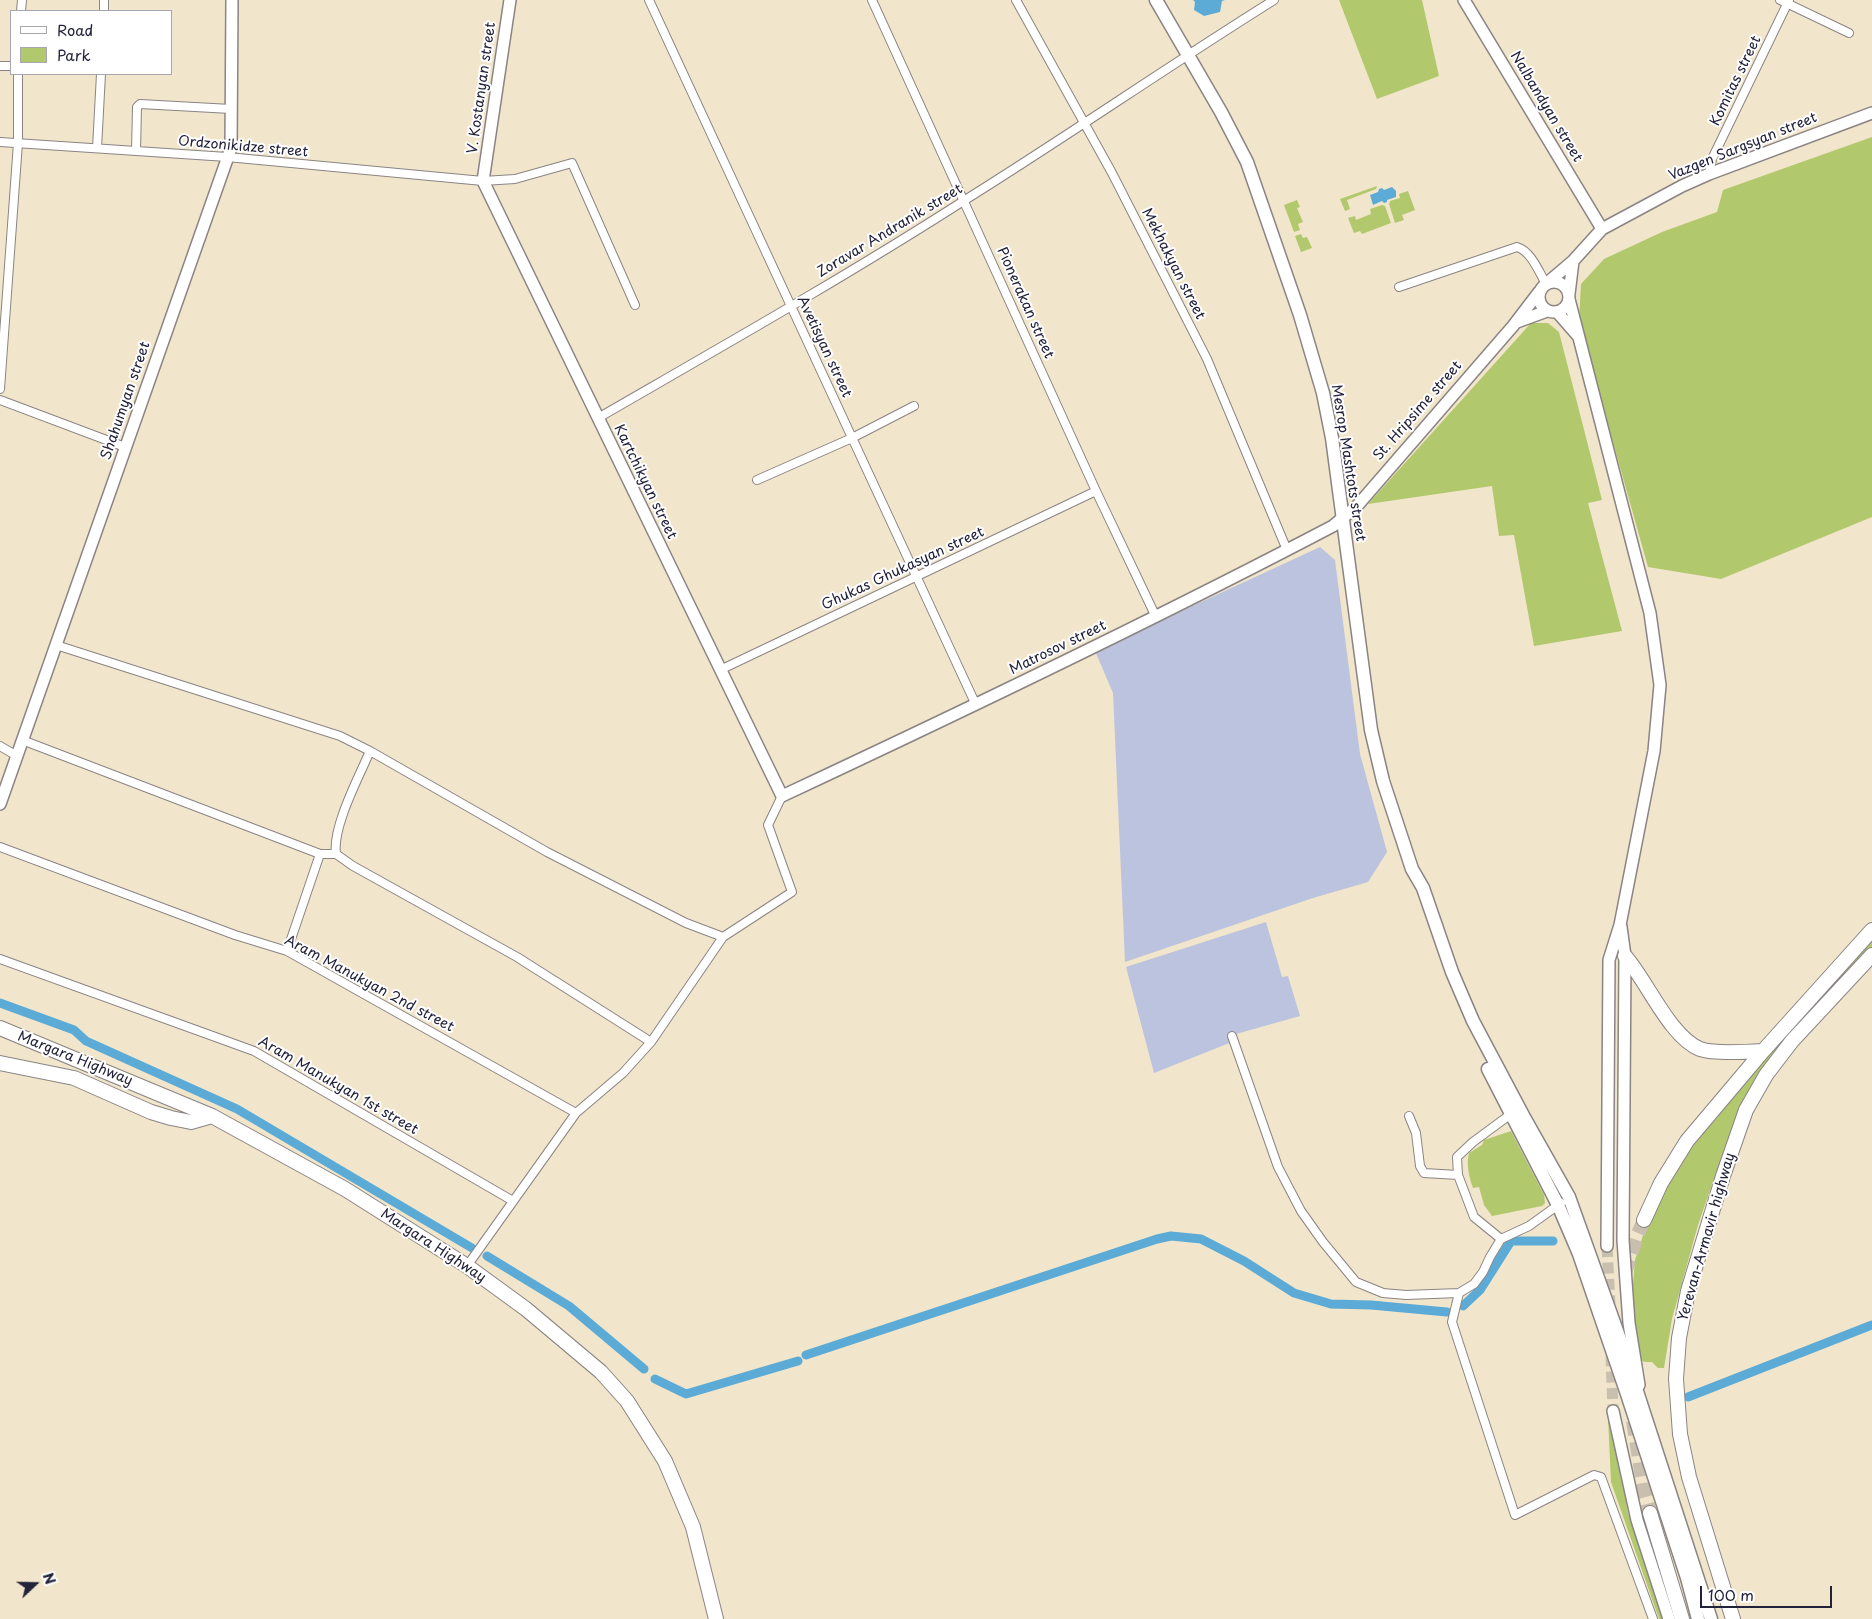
<!DOCTYPE html>
<html>
<head>
<meta charset="utf-8">
<style>
	body { margin:0 }
	#map { position:relative; width:1872px; height:1619px; overflow:hidden; background:#f1e6cb; font-family:"Playpen Sans",sans-serif }
	canvas { display:block }
	.legend { position:absolute; left:10px; top:10px; width:162px; height:65px; box-sizing:border-box; background:#fff; border:1px solid #a7a7b1; margin:0; padding:6px 9px; list-style:none; font-size:15px; color:#22223b }
	.legend li { display:flex; align-items:center; gap:10px; height:25px }
	.legend b { width:25px; border:1px solid #a7a7b1 }
	.north { position:absolute; left:10px; top:1559px; width:50px; height:50px; -webkit-text-stroke:4px #fff; paint-order:stroke; rotate:69deg; font-size:14px; font-weight:700; line-height:20px; text-align:center; color:#22223b }
	.north::after { content:''; display:block; margin:auto; width:18px; height:22px; background:#22223b; clip-path:polygon(50% 0,100% 100%,50% 72%,0 100%) }
	.scale { position:absolute; left:1700px; top:1586px; width:132px; height:22px; box-sizing:border-box; border:2px solid #22223b; border-top:0; padding-left:6px; font-size:15px; line-height:18px; white-space:nowrap; color:#22223b; -webkit-text-stroke:4px #fff; paint-order:stroke }
</style>
</head>
<body>
<div id="map">
<canvas width="1872" height="1619"></canvas>
<ul class="legend">
<li><b style="height:6px;background:#fff"></b>Road</li>
<li><b style="height:14px;background:#b2c86c"></b>Park</li>
</ul>
<div class="north">N</div>
<div class="scale">100 m</div>
</div>
<script>
const ctx = document.querySelector('canvas').getContext('2d');
ctx.lineJoin = 'round';
function paint(path, color) {
  ctx.fillStyle = color;
  ctx.fill(path, 'evenodd');
}
function stroke(path, color, width, dash) {
  ctx.strokeStyle = color;
  ctx.lineWidth = width;
  ctx.lineCap = dash ? 'butt' : 'round';
  ctx.setLineDash(dash || []);
  ctx.stroke(path);
}
function write(font, color, halo, rows, align = 'center') {
  ctx.font = font + ' "Playpen Sans",sans-serif';
  ctx.lineWidth = 4;
  ctx.setLineDash([]);
  ctx.textBaseline = 'middle';
  ctx.strokeStyle = halo;
  ctx.fillStyle = color;
  for (const [text, x, y, turn = 0] of rows) {
    ctx.save();
    ctx.translate(x, y);
    ctx.rotate((+turn || 0) * Math.PI / 180);
    ctx.textAlign = isNaN(turn) ? turn : align;
    if (halo) ctx.strokeText(text, 0, 0);
    ctx.fillText(text, 0, 0);
    ctx.restore();
  }
}
const industrial = new Path2D(`
	M 1320,547 L 1335,560 L 1360,754 L 1387,852 L 1368,882 L 1313,898 L 1125,962 L 1113,693 L 1095,651 Z
	M 1266,922 L 1282,977 L 1288,976 L 1300,1016 L 1236,1034 L 1237,1040 L 1154,1073 L 1126,967 Z`);
const green = new Path2D(`
	M 1339,0 L 1422,0 L 1439,76 L 1377,99 Z
	M 1872,137 L 1872,517 L 1721,579 L 1648,567 L 1579,321 L 1581,284 L 1604,259 L 1662,232 L 1717,212 L 1723,190 Z
	M 1377,186 L 1376,189 L 1347,200 L 1350,209 L 1345,211 L 1340,199 Z
	M 1408,191 L 1415,210 L 1402,215 L 1404,220 L 1395,223 L 1389,204 L 1390,201 L 1400,198 L 1399,194 Z
	M 1297,200 L 1300,207 L 1297,208 L 1303,222 L 1298,224 L 1300,230 L 1294,232 L 1284,205 Z
	M 1382,205 L 1385,206 L 1391,223 L 1362,234 L 1360,231 L 1354,233 L 1348,218 L 1355,216 L 1356,220 L 1371,214 L 1370,209 Z
	M 1301,234 L 1303,238 L 1307,237 L 1312,248 L 1301,252 L 1295,236 Z
	M 1531,323 L 1548,323 L 1559,332 L 1602,500 L 1588,503 L 1622,631 L 1534,646 L 1514,535 L 1499,536 L 1492,486 L 1368,504 Z
	M 1872,938 L 1872,947 L 1779,1049 L 1749,1097 L 1725,1147 L 1698,1225 L 1672,1319 L 1664,1368 L 1658,1368 L 1652,1362 L 1645,1362 L 1638,1359 L 1631,1307 L 1635,1260 L 1646,1226 L 1669,1182 L 1701,1134 L 1737,1086 Z
	M 1511,1131 L 1544,1195 L 1545,1203 L 1542,1206 L 1492,1216 L 1484,1205 L 1479,1187 L 1473,1188 C 1469,1177 1466,1164 1469,1153 L 1482,1145 L 1484,1140 Z
	M 1608,1418 L 1612,1419 L 1628,1513 L 1666,1619 L 1659,1619 L 1611,1482 Z`);
const water = new Path2D(`
	M 1193,0 L 1225,0 L 1222,1 L 1220,12 L 1204,16 L 1194,10 L 1195,2 Z
	M 1392,187 L 1396,191 L 1396,197 L 1387,200 L 1387,202 L 1384,203 L 1382,201 L 1373,205 L 1370,195 L 1378,192 L 1379,189 L 1382,188 L 1384,190 Z`);
const canal = new Path2D(`
	M 0,1003 L 74,1030 L 86,1041 L 237,1109 L 472,1248
	M 487,1256 L 569,1306 L 644,1369
	M 1463,1306 L 1480,1290 L 1511,1241 L 1553,1241
	M 806,1355 L 1157,1239 L 1171,1236 L 1201,1239 L 1244,1261 L 1294,1293 L 1331,1304 L 1371,1305 L 1447,1312
	M 655,1379 L 686,1394 L 798,1361
	M 1688,1397 L 1872,1325`);
const secondaryTunnel = new Path2D(`
	M 1607,1246 L 1610,1304
	M 1611,1355 L 1613,1411`);
const highwayTunnel = new Path2D(`
	M 1625,1273 L 1637,1236 L 1644,1220
	M 1633,1421 L 1644,1490 L 1650,1513`);
const street = new Path2D(`
	M 649,0 L 976,705
	M 872,0 L 1096,491 L 1156,617
	M 1016,0 L 1112,173 L 1207,359 L 1287,550
	M 1780,0 L 1849,33
	M 21,11 L 22,0
	M 104,11 L 104,0
	M 0,66 L 11,66
	M 0,142 L 227,157 L 483,181 L 515,179 L 572,163 L 635,305
	M 97,148 L 101,74
	M 136,151 L 137,107 L 140,104 L 231,109
	M 1709,174 L 1712,159 L 1789,0
	M 1399,287 L 1517,247 C 1531,251 1539,272 1546,284
	M 0,389 L 18,143 L 18,74
	M 0,400 L 125,447
	M 598,418 C 721,347 845,277 965,200 C 1069,135 1170,65 1274,0
	M 757,480 L 852,438 L 914,406
	M 56,645 L 340,736 L 370,751 L 547,852 L 686,923 L 723,937
	M 720,670 L 1096,491
	M 22,740 L 320,854 L 336,854 L 353,866 L 517,957 L 651,1042
	M 0,746 L 17,756
	M 0,847 L 235,935 L 287,951 L 576,1113
	M 336,854 C 332,827 359,777 370,751
	M 287,951 L 320,854
	M 0,959 L 254,1051 L 513,1201
	M 1232,1036 L 1278,1167 L 1301,1211 L 1323,1242 L 1356,1282 L 1383,1293 L 1406,1295 L 1459,1293
	M 1409,1116 L 1416,1133 L 1420,1166 L 1424,1173 L 1458,1175
	M 1561,1203 L 1529,1226 L 1501,1239 L 1490,1257 L 1483,1272 L 1474,1284 L 1459,1293 L 1452,1322 L 1515,1515 L 1594,1475 L 1601,1477 L 1653,1619
	M 1501,1239 L 1474,1217 L 1458,1175 L 1457,1157 L 1473,1142 L 1511,1114
	M 467,1266 L 576,1113 L 623,1073 L 651,1042 L 723,937 L 792,892 L 768,825 L 782,796`);
const secondary = new Path2D(`
	M 510,0 L 483,181 L 782,796 C 968,709 1152,621 1333,526 L 1357,506 L 1513,326 L 1539,292
	M 1464,0 L 1602,229
	M1539 297a15 15 0 1 1 30 0a15 15 0 1 1-30 0Z
	M 1546,284 L 1573,261 L 1602,229 L 1682,186 L 1709,174 L 1872,113
	M 1569,294 L 1573,261
	M 1569,299 L 1650,613 L 1660,685 L 1654,751 L 1620,925 L 1609,960 L 1607,1246
	M 1557,312 L 1578,336
	M 1517,322 L 1547,311
	M 0,804 L 231,148 L 232,0
	M 1621,927 L 1625,956 L 1623,1240 L 1629,1323 L 1639,1385
	M 1613,1411 L 1637,1520 L 1669,1619`);
const primary = new Path2D(`
	M 1156,0 L 1221,112 L 1247,162 L 1300,315 L 1323,393 L 1332,438 L 1371,730 L 1383,781 L 1412,869 L 1423,888 L 1452,972 L 1473,1021 L 1525,1119 L 1569,1197 L 1621,1342 L 1711,1619
	M 1488,1069 L 1558,1205 L 1579,1254 L 1627,1394 L 1687,1578 L 1698,1619`);
const highway = new Path2D(`
	M 1625,956 C 1647,981 1670,1037 1700,1049 C 1714,1054 1747,1052 1763,1051
	M 0,1028 L 212,1116 L 345,1189 L 467,1266 L 526,1309 L 601,1372 L 627,1401 L 665,1461 L 693,1527 L 716,1619
	M 0,1063 L 74,1078 L 151,1112 L 171,1118 L 191,1122 L 212,1116
	M 1644,1220 L 1661,1183 L 1687,1141 L 1763,1051 L 1872,930
	M 1650,1513 L 1682,1619
	M 1733,1619 L 1689,1477 L 1680,1434 L 1676,1379 L 1679,1338 L 1688,1291 L 1723,1176 L 1746,1110 L 1766,1075 L 1792,1041 L 1872,955`);
const streetNames = [
	["Komitas street",1736,81,-64],
	["V. Kostanyan street",482,88,-82],
	["Nalbandyan street",1546,107,59],
	["Ordzonikidze street",243,147,5],
	["Vazgen Sargsyan street",1743,147,-22],
	["Zoravar Andranik street",890,231,-31],
	["Mekhakyan street",1173,264,63],
	["Pionerakan street",1025,303,66],
	["Avetisyan street",824,347,65],
	["Shahumyan street",126,401,-71],
	["St. Hripsime street",1418,411,-49],
	["Mesrop Mashtots street",1348,463,81],
	["Kartchikyan street",645,482,64],
	["Ghukas Ghukasyan street",903,569,-25],
	["Matrosov street",1058,648,-26],
	["Aram Manukyan 2nd street",369,984,28],
	["Margara Highway",75,1059,22],
	["Aram Manukyan 1st street",338,1086,30],
	["Yerevan-Armavir highway",1707,1237,-74],
	["Margara Highway",433,1246,33]
];
paint(industrial, '#bbc3de');
paint(green, '#b2c86c');
paint(water, '#5cabd6');
stroke(canal, '#5cabd6', 9);
stroke(secondaryTunnel, '#c8bfae', 11, [11, 5.5]);
stroke(highwayTunnel, '#c8bfae', 14, [14, 7]);
stroke(street, '#8a8483', 10);
stroke(secondary, '#8a8483', 14);
stroke(primary, '#8a8483', 15);
stroke(highway, '#8a8483', 16);
stroke(street, '#fff', 8);
stroke(secondary, '#fff', 11);
stroke(primary, '#fff', 12);
stroke(highway, '#fff', 14);
write('14px', '#22223b', '#fff', streetNames);
</script>
</body>
</html>
